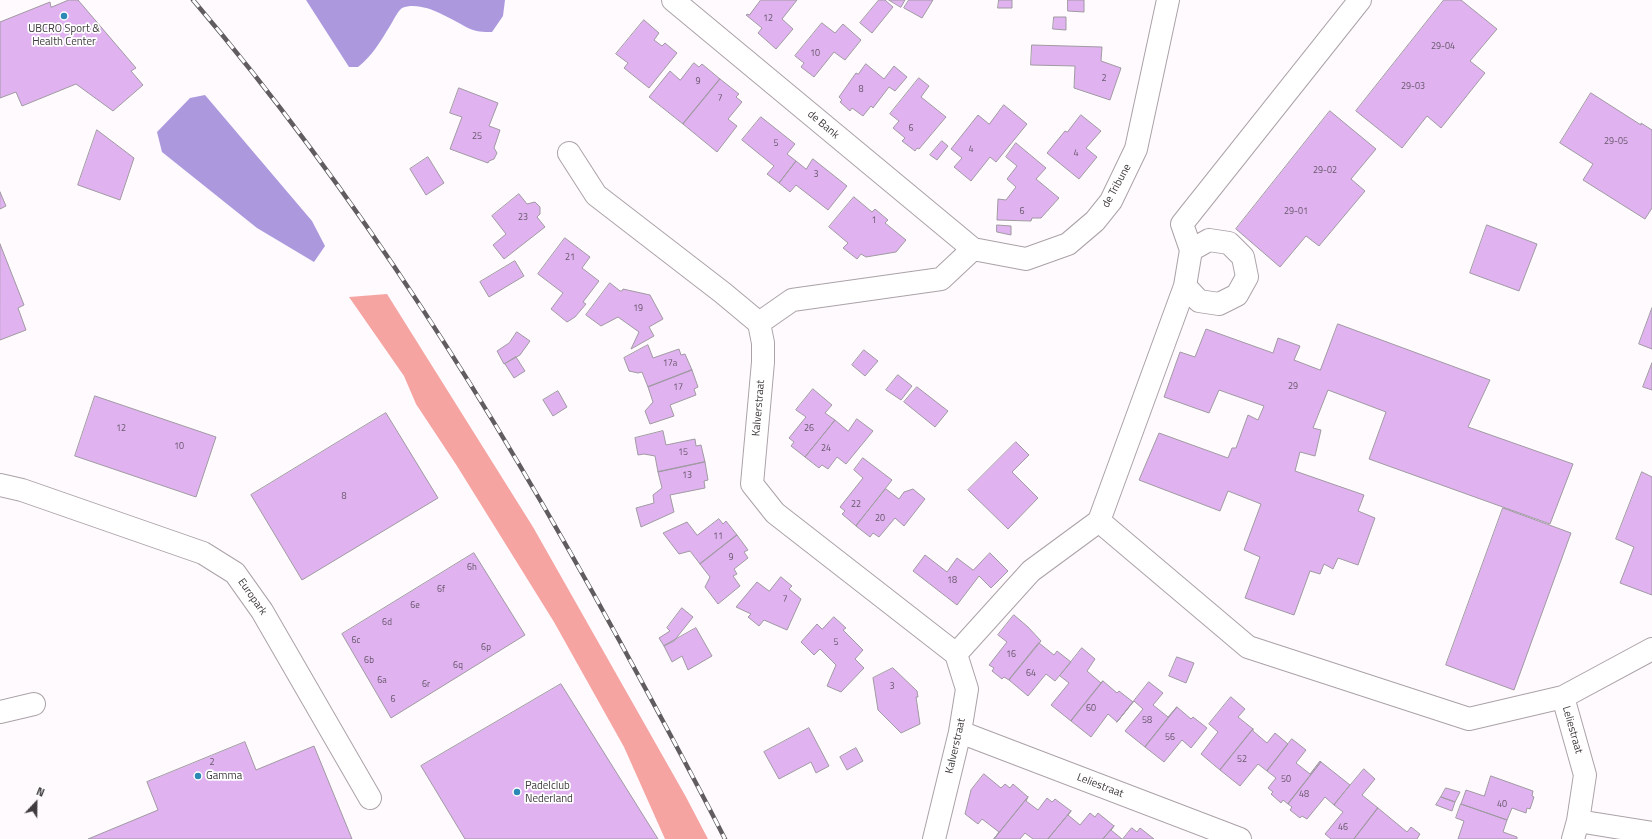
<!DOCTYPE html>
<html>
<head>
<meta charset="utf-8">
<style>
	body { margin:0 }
	#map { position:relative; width:1652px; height:839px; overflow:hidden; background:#fefafd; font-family:"Titillium Web",sans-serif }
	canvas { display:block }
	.north { position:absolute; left:16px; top:783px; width:40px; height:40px; -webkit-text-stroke:3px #fff; paint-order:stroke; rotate:22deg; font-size:11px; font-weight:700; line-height:16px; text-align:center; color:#3e3a3d }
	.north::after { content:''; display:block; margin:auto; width:14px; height:18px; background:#3e3a3d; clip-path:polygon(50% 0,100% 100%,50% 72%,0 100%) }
</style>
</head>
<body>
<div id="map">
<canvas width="1652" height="839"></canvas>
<div class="north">N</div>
</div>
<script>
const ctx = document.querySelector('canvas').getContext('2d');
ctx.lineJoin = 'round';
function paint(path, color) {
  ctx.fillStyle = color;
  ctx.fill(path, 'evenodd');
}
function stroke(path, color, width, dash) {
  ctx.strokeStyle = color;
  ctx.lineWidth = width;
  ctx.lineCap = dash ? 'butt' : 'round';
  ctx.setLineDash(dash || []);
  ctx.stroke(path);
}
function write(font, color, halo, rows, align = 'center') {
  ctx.font = font + ' "Titillium Web",sans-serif';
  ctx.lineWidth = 3.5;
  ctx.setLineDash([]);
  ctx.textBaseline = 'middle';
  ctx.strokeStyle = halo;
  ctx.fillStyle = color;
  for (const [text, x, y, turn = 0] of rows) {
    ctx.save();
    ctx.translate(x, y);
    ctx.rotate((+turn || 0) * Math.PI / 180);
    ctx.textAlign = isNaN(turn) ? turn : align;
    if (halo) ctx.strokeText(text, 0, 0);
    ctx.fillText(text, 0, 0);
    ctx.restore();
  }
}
const forest = new Path2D(`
	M 387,294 L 533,527 L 686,797 L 708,839 L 665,839 L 624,747 L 554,622 L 457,466 L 416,404 L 404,376 L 349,297 Z`);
const water = new Path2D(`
	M 306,0 L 505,0 L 503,16 L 492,32 C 483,32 476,32 468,28 C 450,19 423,0 402,8 C 397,12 393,21 390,26 C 380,42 373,55 358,67 L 349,67 Z
	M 205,95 L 312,221 L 325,246 L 314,262 L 257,228 L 162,152 L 157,132 L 190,98 Z`);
const building = new Path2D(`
	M 69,0 L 78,0 L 136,68 L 131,71 L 143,85 L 113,111 L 76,84 L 22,106 L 16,92 L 0,98 L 0,22 L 50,2 L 51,7 Z
	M 761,0 L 797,0 L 782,19 L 793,29 L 776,49 L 758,33 L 762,28 L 746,15 L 748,14 L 749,15 Z
	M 879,0 L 885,0 L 893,7 L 872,33 L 860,23 Z
	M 889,0 L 905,0 L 901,7 Z
	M 909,0 L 933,0 L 922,18 L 904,8 Z
	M 999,0 L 1012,0 L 1012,8 L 998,8 Z
	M 1068,0 L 1084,0 L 1084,12 L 1068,11 Z
	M 1444,0 L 1461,0 L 1497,29 L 1470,61 L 1485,73 L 1441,128 L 1427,116 L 1402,148 L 1356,111 Z
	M 1054,17 L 1066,17 L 1066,30 L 1053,29 Z
	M 644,20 L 659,33 L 654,40 L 662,46 L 665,43 L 677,53 L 649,88 L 624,68 L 628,63 L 616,54 Z
	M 822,23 L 835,33 L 843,24 L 861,40 L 845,60 L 834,52 L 814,77 L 801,67 L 804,63 L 795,56 Z
	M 1032,45 L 1102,47 L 1101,61 L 1121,68 L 1110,100 L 1074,88 L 1075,66 L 1031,65 Z
	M 694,63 L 699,67 L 702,64 L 720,79 L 683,124 L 649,97 L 670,71 L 680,80 Z
	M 866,64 L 884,79 L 894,66 L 907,77 L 895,91 L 889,87 L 873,108 L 871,106 L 863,116 L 852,108 L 850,111 L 840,102 L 842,100 L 839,97 L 856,73 L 858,74 Z
	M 919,78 L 929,86 L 921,97 L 946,117 L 919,149 L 917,148 L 915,151 L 902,141 L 905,138 L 893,128 L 899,121 L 890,114 Z
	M 720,79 L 739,94 L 736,97 L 742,102 L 728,119 L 737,126 L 717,152 L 683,124 Z
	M 459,88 L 498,103 L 489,126 L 500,130 L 494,148 L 497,153 L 494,159 L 489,161 L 488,163 L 450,149 L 462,117 L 450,113 Z
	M 1591,93 L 1641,125 L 1641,123 L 1652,130 L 1652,208 L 1645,219 L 1583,180 L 1593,164 L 1560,143 Z
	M 1004,105 L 1027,124 L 996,162 L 990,157 L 971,181 L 954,167 L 962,158 L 951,149 L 978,115 L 989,124 Z
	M 1330,111 L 1376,149 L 1351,179 L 1365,191 L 1319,246 L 1306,236 L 1280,267 L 1236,229 Z
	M 1081,115 L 1101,131 L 1086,148 L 1097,157 L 1079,179 L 1047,153 L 1065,131 L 1067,132 Z
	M 761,117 L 795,144 L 787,154 L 796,161 L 779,183 L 767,174 L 774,166 L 742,140 Z
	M 97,130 L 134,158 L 120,200 L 78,185 Z
	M 942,141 L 948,146 L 937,160 L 930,155 Z
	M 1016,143 L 1046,168 L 1036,179 L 1059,198 L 1041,218 L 1032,218 L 1031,221 L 997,220 L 998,199 L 1006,200 L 1016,187 L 1007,179 L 1017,166 L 1006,157 Z
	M 428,157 L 444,183 L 426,195 L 410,169 Z
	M 813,159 L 847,186 L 828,210 L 796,185 L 790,192 L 779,183 L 796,161 L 806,169 Z
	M 0,192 L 6,206 L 0,209 Z
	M 519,194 L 527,204 L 535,202 L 540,207 L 540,214 L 537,217 L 545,227 L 504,259 L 493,245 L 506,234 L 492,216 Z
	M 854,197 L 872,212 L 875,209 L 888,220 L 885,223 L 906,240 L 896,252 L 866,257 L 861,254 L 857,259 L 843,248 L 848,243 L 829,227 Z
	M 997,225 L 1011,226 L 1011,235 L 997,232 Z
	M 1487,225 L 1537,244 L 1519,291 L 1470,273 Z
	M 565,238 L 590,257 L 582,268 L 599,281 L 583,302 L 586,304 L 575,317 L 567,322 L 551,309 L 563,293 L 538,274 Z
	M 0,244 L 24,305 L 18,308 L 26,330 L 0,340 Z
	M 515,261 L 524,276 L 489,297 L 480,282 Z
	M 610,283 L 620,291 L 622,291 L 623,289 L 650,295 L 663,319 L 649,327 L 654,336 L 631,349 L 639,332 L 618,317 L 601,326 L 586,315 Z
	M 1652,308 L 1652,349 L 1639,344 Z
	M 1338,324 L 1490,380 L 1468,427 L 1573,464 L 1550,524 L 1369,459 L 1386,412 L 1328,390 L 1313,428 L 1321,430 L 1315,456 L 1300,452 L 1295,471 L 1364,495 L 1358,511 L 1375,518 L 1358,565 L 1338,558 L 1333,569 L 1324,564 L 1320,574 L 1310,571 L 1294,615 L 1245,598 L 1260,557 L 1244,550 L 1261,504 L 1228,491 L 1220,511 L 1139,480 L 1159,433 L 1228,458 L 1232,448 L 1236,448 L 1248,415 L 1258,420 L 1264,406 L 1219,390 L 1209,413 L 1164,397 L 1180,352 L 1195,357 L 1206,329 L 1273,353 L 1278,338 L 1300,346 L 1294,360 L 1320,370 Z
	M 517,332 L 530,341 L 520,355 L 504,364 L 497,351 L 509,343 Z
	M 648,345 L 653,358 L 679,349 L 681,355 L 685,354 L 692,370 L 648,387 L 642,372 L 638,373 L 629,371 L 624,358 Z
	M 864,350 L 878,361 L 865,376 L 852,365 Z
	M 516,357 L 525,371 L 514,378 L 505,364 Z
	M 1652,363 L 1652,390 L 1643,387 Z
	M 692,370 L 698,387 L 694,389 L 696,395 L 670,405 L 674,416 L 650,424 L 645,411 L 653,402 L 648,387 Z
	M 898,375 L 912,386 L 901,400 L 886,390 Z
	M 917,387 L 948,411 L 935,427 L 904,402 Z
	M 813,389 L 832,405 L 825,413 L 835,420 L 805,457 L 791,446 L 794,442 L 789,438 L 806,417 L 796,410 Z
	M 558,391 L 567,407 L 553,416 L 543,400 Z
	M 95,396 L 216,437 L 196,497 L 75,456 Z
	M 386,413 L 438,498 L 302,580 L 251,495 Z
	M 857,419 L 873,431 L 846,464 L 837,457 L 828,469 L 822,465 L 819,468 L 805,457 L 835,420 L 848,431 Z
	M 663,431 L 666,445 L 695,439 L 696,446 L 701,445 L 705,462 L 658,472 L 655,456 L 644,454 L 638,455 L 635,438 Z
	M 1016,442 L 1029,455 L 1012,472 L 1038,498 L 1008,529 L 968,490 Z
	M 863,458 L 892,480 L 856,526 L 842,514 L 845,511 L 840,507 L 863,478 L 854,470 Z
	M 705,462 L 708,480 L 704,481 L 705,488 L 670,495 L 674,512 L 641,527 L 636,508 L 654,503 L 653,495 L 662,488 L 658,472 Z
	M 1642,472 L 1652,477 L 1652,595 L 1620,583 L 1634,547 L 1616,539 Z
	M 886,489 L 899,499 L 904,492 L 913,489 L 925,499 L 904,526 L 895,518 L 879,537 L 873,533 L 870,537 L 856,526 Z
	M 1503,508 L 1571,533 L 1514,690 L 1446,665 Z
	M 719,519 L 723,524 L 726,521 L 737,535 L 700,564 L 690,551 L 679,554 L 663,533 L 687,522 L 697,535 Z
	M 737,535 L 748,550 L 744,552 L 748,558 L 734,569 L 737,574 L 733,576 L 740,586 L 718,604 L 705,587 L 710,577 L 700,564 Z
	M 474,553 L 525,635 L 391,718 L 342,634 Z
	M 990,553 L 1008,571 L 991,588 L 979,576 L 957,605 L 913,571 L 925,555 L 947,572 L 957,558 L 973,570 Z
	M 781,577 L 792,586 L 789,589 L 801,599 L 787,630 L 764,620 L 759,626 L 748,617 L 751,614 L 736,607 L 757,582 L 769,591 Z
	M 682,608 L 693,617 L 674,641 L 664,646 L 659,638 L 670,631 L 667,628 Z
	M 1014,615 L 1028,627 L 1041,641 L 1009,680 L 1004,677 L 1002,679 L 992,671 L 994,668 L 989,665 L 1007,642 L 998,635 Z
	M 834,617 L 846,628 L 843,630 L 863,650 L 855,659 L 864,668 L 841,692 L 827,686 L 836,665 L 820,649 L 814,655 L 801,642 L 817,624 L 822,629 Z
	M 696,628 L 712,656 L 688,670 L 682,656 L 672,662 L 664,646 Z
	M 1039,643 L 1054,655 L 1057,651 L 1071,662 L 1055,681 L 1046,674 L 1028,696 L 1009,680 Z
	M 1082,648 L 1095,659 L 1087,671 L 1101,683 L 1103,681 L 1071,721 L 1051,705 L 1069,683 L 1060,676 Z
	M 1177,657 L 1194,663 L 1186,683 L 1169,676 Z
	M 893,668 L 917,691 L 918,697 L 916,697 L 920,724 L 901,733 L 878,710 L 873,678 Z
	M 1103,681 L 1117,693 L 1119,691 L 1133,702 L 1117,722 L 1108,714 L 1091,737 L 1071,721 Z
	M 1149,682 L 1163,693 L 1153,705 L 1168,717 L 1177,707 L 1145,747 L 1125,731 L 1143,709 L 1134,701 L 1117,722 Z
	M 561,684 L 658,839 L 465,839 L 421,766 Z
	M 1231,697 L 1245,709 L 1238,717 L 1253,729 L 1220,770 L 1201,754 L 1218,732 L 1209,724 Z
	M 1177,707 L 1191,719 L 1193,717 L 1207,728 L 1191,748 L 1182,740 L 1164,762 L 1145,747 Z
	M 809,728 L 829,766 L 816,773 L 811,762 L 779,779 L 764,752 Z
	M 1253,729 L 1253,731 L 1267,743 L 1275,733 L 1288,744 L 1267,771 L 1258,764 L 1240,786 L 1220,770 Z
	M 1292,739 L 1306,750 L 1296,763 L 1310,774 L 1320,761 L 1321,762 L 1288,804 L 1283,800 L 1281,803 L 1271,794 L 1273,792 L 1268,788 L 1276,778 L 1267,771 Z
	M 245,742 L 256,770 L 314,746 L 352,839 L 88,839 L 158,810 L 147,782 Z
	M 856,748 L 863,761 L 847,770 L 840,757 Z
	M 1321,762 L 1350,785 L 1334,805 L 1325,797 L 1307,819 L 1302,816 L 1300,818 L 1290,810 L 1292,807 L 1288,804 Z
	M 1364,769 L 1375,779 L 1362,795 L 1378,808 L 1354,839 L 1331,839 L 1325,834 L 1343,812 L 1334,805 Z
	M 984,774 L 1001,788 L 1005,784 L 1010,788 L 1013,784 L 1028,797 L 994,839 L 999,832 L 982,819 L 978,824 L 965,814 L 971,790 Z
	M 1491,776 L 1533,791 L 1532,796 L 1534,797 L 1530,809 L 1527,808 L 1526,813 L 1512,808 L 1507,820 L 1461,804 L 1466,790 L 1484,796 Z
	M 1446,788 L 1460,792 L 1455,802 L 1441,797 Z
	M 1028,797 L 1026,801 L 1038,810 L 1047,798 L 1052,802 L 1055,799 L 1071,811 L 1048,839 L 1033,839 L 1025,833 L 1020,839 L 994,839 Z
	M 1441,797 L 1455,802 L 1452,811 L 1436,805 Z
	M 1461,804 L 1507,820 L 1503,832 L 1517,837 L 1517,839 L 1458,839 L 1464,821 L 1456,818 Z
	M 1378,808 L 1407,832 L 1411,827 L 1420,834 L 1417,839 L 1354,839 Z
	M 1071,811 L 1068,815 L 1080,825 L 1090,813 L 1095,817 L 1098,813 L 1114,826 L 1103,839 L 1048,839 Z
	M 1114,826 L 1111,830 L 1122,839 L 1103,839 Z
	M 1132,828 L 1137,832 L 1140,828 L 1154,839 L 1123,839 Z`);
const minor = new Path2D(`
	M 673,0 L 973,249
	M 1360,0 L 1182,224 L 1191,250 L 1185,286 L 1099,521 L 1248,647 L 1469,719 L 1563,697
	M 569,153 L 596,195 L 723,293 L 759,323 L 763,343 L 763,362 L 752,484 L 775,513 L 956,654 L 967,689 L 960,732 L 934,839
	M 1185,286 L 1199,301 L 1219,304 L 1237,295 L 1247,277 L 1243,257 L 1229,243 L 1209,240 L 1191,250
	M 759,323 L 792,300 L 941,279 L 973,249 L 1026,259 L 1068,244 L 1095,221 L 1111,201 L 1136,149 L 1168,0
	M 0,485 L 22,490 L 203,553 L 235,573 L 262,611 L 370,798
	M 956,654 L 1031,571 L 1099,521
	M 0,712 L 34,704
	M 960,732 L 1240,839
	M 1578,821 L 1652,833
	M 1573,839 L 1578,821 L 1585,775 L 1563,697 L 1652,649`);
const rail = new Path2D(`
	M 193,0 C 360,196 496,415 619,640 C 655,706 691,772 725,839`);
const markers = [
	[64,16,4,"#2b89b5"],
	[198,776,4,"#2b89b5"],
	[517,792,4,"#2b89b5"]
];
const numberNames = [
	["12",768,19],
	["29-04",1443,47],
	["10",815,54],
	["2",1104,79],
	["9",698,82],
	["29-03",1413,87],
	["8",861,90],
	["7",720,99],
	["6",911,129],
	["25",477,137],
	["29-05",1616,142],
	["5",776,144],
	["4",971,150],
	["4",1076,154],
	["29-02",1325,171],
	["3",816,175],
	["6",1022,212],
	["29-01",1296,212],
	["23",523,218],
	["1",874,221],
	["21",570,258],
	["19",638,309],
	["17a",670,364],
	["29",1293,387],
	["17",678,388],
	["12",121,429],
	["26",809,429],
	["10",179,447],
	["24",826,449],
	["15",683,453],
	["13",687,476],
	["8",344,497],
	["22",856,505],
	["20",880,519],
	["11",718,537],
	["9",731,558],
	["6h",472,568],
	["18",952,581],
	["6f",441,590],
	["7",785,600],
	["6e",415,606],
	["6d",387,623],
	["6c",356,641],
	["5",836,643],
	["6p",486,648],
	["16",1011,655],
	["6b",369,661],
	["6q",458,666],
	["64",1031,674],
	["6a",382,681],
	["6r",426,685],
	["3",892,687],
	["6",393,700],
	["60",1091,709],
	["58",1147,721],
	["56",1170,738],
	["52",1242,760],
	["2",212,763],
	["50",1286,780],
	["48",1304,795],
	["40",1502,805],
	["46",1343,828]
];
const poiNames = [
	["UBCRO Sport &",64,29,"center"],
	["Health Center",64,42,"center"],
	["Gamma",206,776],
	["Padelclub",525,786],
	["Nederland",525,799]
];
const streetNames = [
	["de Bank",823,125,40],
	["de Tribune",1117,186,-61],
	["Kalverstraat",759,408,-85],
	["Europark",252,597,55],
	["Leliestraat",1572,730,74],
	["Kalverstraat",956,746,-77],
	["Leliestraat",1100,786,21]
];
paint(forest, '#f6a4a2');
paint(water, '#ac99dd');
paint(building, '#e0b2f0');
stroke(building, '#a09aa2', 1);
stroke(minor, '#aba2a8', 24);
stroke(minor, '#fff', 22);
stroke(rail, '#605c5f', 4.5);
stroke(rail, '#fff', 3, [9]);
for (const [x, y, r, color] of markers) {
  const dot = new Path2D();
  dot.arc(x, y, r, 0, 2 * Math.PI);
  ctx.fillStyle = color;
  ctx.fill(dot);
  stroke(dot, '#fff', 1.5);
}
write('9px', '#66586a', null, numberNames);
write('11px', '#3e3a3d', '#fff', poiNames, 'left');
write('11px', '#3e3a3d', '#fff', streetNames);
</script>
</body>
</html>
